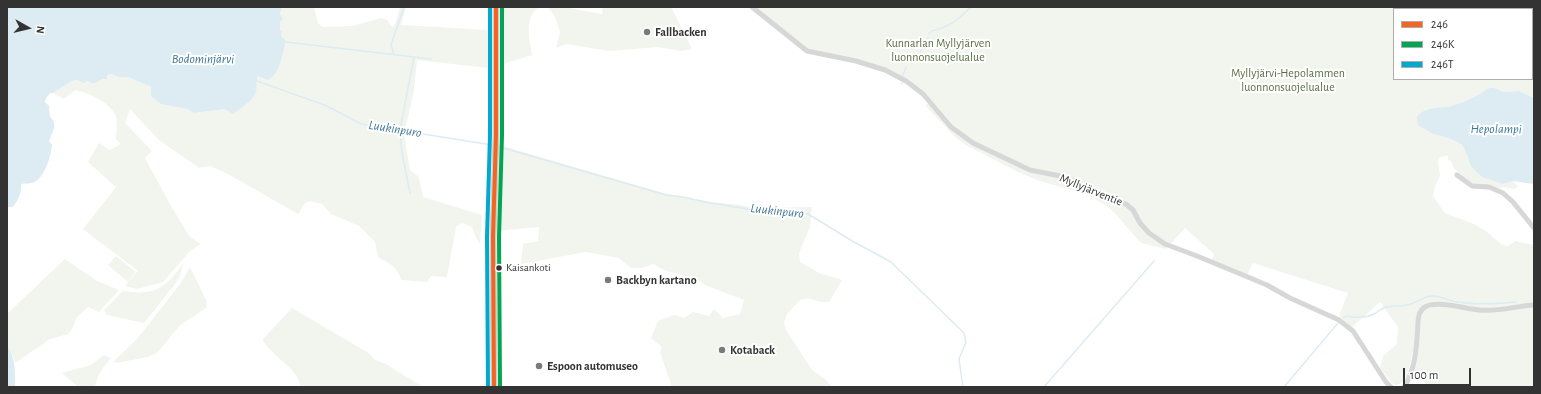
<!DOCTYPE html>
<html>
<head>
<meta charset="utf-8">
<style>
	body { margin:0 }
	#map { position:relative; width:1541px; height:394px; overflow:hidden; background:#fff; font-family:"Alegreya Sans",sans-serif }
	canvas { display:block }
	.frame { position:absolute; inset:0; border:8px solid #333; pointer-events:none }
	.legend { position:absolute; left:1393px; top:8px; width:140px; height:72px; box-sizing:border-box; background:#fff; border:1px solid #adadad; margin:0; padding:5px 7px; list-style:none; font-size:12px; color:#333 }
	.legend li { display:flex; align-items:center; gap:8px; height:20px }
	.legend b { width:20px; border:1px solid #adadad }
	.north { position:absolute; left:8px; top:8px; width:40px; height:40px; -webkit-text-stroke:3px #fff; paint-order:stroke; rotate:98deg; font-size:11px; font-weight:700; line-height:16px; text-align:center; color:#333 }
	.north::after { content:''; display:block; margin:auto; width:14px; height:18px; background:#333; clip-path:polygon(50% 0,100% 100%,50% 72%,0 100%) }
	.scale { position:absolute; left:1403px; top:368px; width:68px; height:18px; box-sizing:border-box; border:2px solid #333; border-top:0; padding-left:5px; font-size:12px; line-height:14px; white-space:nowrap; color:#333; -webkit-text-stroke:3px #fff; paint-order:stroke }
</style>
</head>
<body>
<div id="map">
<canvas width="1541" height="394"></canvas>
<div class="frame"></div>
<ul class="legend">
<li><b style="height:5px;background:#f26522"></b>246</li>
<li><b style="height:5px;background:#00a651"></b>246K</li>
<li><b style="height:5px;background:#00a9ce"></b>246T</li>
</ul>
<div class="north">N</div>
<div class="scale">100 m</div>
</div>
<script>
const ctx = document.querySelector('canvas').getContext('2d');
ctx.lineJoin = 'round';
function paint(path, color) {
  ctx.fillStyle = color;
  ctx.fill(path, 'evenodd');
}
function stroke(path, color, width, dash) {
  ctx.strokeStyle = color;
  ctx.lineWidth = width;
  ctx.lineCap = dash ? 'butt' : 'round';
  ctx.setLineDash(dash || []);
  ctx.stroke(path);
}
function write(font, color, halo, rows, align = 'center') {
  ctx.font = font + ' "Alegreya Sans",sans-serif';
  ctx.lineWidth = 4;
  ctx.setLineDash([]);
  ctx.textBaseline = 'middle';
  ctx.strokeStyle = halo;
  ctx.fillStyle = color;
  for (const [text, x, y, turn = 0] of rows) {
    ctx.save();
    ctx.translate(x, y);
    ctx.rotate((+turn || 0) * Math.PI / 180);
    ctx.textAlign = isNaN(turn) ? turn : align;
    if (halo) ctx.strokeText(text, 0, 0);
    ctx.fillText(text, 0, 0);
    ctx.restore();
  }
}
const green = new Path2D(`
	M 282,7 L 314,7 L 318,23 L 322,27 L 353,26 L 381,18 L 387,20 L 392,27 L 395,25 L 400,7 L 406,7 L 401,25 L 488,30 L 488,68 L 417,60 L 414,91 L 404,134 L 410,170 L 419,177 L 423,197 L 482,215 L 480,244 L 476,238 L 472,227 L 462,223 L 456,227 L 447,277 L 431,276 L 427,282 L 401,280 C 398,266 389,264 378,257 L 375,242 L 359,226 L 331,214 L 322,204 L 310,201 L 305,203 L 298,214 L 228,174 L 210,166 L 199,168 L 159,140 L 130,109 L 125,123 L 152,151 L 145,158 L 171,206 L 190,237 L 201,244 L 190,251 L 163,282 L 137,289 L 125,286 L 138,271 L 83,229 L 116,187 L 88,162 L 99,143 L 110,150 L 121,144 L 116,139 C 116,133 118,123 116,117 C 111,102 89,93 75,90 L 64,99 L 53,93 L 72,81 L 78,80 L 83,83 L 88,81 C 93,86 98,82 102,79 L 107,79 L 107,75 L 112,74 L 118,77 L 128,77 L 151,87 L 161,104 L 187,109 L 194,113 L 225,109 L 256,83 L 257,76 L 268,80 C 278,74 289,46 281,36 L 282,32 L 280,30 L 280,22 L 283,19 L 280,14 Z
	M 501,7 L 539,7 C 523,18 530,39 532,55 L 503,64 Z
	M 548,7 L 563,7 L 602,14 L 603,7 L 671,7 L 692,49 L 681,51 L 658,47 L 609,51 L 567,44 L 556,48 L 560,32 L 555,17 Z
	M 751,7 L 1534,7 L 1534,98 L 1519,91 L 1504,92 L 1495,88 L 1488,89 L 1474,97 L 1454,105 L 1443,108 L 1436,108 L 1424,128 L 1433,134 L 1451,139 L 1461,144 L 1464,148 L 1468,159 L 1482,177 L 1503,184 L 1513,181 L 1518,186 L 1515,189 L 1503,187 L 1499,188 L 1489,185 L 1472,185 L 1454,168 L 1451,161 L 1448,160 L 1448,156 L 1440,157 L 1438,162 L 1440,176 L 1435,186 L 1433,196 L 1445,213 L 1474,224 L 1486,231 L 1502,245 L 1508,246 L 1515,241 L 1534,245 L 1534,303 L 1491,309 L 1424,306 L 1407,376 C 1403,382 1401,385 1394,385 L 1380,368 L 1383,356 L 1397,344 L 1398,327 L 1380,302 L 1352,327 L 1339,316 L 1348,293 L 1253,263 L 1247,275 L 1212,261 L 1214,254 L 1185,228 L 1166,249 L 1141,243 L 1111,209 L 1089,195 L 1040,181 L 1018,172 L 964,144 L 953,135 L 925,105 L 931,103 L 920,91 L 879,68 L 808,51 ZM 1394,9 L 1532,9 L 1532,79 L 1394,79 Z
	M 499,145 L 667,194 C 683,196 698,200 713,202 C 727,204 741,204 754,208 L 812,207 L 810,227 L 799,253 L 800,262 L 819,273 L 842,280 L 829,302 L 820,302 L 808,298 L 800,300 L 787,314 L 784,322 L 786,330 L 812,370 L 825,379 L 832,387 L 672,387 L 660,352 L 662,347 L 651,338 L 658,321 L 674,315 L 684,318 L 693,312 L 709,316 L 714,309 L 723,318 L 740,314 L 744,300 L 705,285 L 698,280 L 679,274 L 666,271 L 653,264 L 642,268 L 631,268 L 619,258 L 586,252 L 521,264 L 523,244 L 538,241 L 539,227 L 495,231 Z
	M 116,256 L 136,272 L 128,282 L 108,265 Z
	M 65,259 L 97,281 L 119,290 L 99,312 L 88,307 L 77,317 L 72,329 L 68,334 L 50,339 L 15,363 L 14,358 L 7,345 L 7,314 Z
	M 183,264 L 180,276 L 175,284 L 144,323 L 107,315 L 104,310 L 123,291 C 155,296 165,288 183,264 Z
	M 190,267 L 207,302 L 206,308 L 180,325 L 158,352 L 148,357 L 116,363 L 114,361 L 137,339 L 181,283 Z
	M 1534,306 L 1534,387 L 1429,387 L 1423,381 L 1411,377 L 1419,342 L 1421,314 L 1425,309 L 1432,307 L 1447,307 L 1480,312 Z
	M 292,308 L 370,354 L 375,360 L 384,363 L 423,387 L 301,387 C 296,366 274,358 263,341 L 263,339 Z
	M 104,355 L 111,358 C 103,367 97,375 95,387 L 78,387 L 62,373 L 91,365 Z`);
const water = new Path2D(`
	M 7,7 L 282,7 L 280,14 L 283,19 L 280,22 L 280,30 L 282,32 L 281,36 L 286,41 C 282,53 281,73 268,80 L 257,76 L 257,82 L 256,82 C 260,98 243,106 233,114 L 225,109 L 194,113 L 187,109 L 161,104 L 151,96 L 151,87 L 128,77 L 118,77 L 112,74 L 107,75 L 107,79 L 102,79 C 98,82 93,86 88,81 L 83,83 L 78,80 L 72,81 L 53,93 L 50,93 L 46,98 L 45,102 L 49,106 L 50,117 C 58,124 53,130 50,139 L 49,141 L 52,145 C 51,156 45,177 34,182 C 30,184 26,183 21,184 C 22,193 18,200 13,207 L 7,207 Z
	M 1490,88 L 1495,88 L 1504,92 L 1519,91 L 1534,98 L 1534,184 L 1513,181 L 1503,184 L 1482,177 L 1471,166 L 1464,148 L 1461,144 L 1451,139 L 1433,134 L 1418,125 L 1417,117 C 1426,105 1441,110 1454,105 C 1460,103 1468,100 1474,97 C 1480,95 1484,90 1490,88 Z
	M 7,345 C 16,360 15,370 15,387 L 9,386 L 7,387 Z`);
const stream = new Path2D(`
	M 932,31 C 941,29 952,24 959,18 C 964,15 966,10 972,7
	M 929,34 L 930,32
	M 926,40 L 928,38
	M 286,42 L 431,59
	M 923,44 L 923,42
	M 920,53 L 922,49
	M 394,54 L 391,45 L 404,7
	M 908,62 L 910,57 L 914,55
	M 903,75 L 906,67
	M 257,81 L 327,106 L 361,124 L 492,145
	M 902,84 L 902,83
	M 500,147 L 666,195 L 683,197 L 710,203 L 754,210 L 787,211 L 808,214 L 854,242 L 891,262 L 964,333 L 966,342 L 959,359 L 963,387
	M 410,193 L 402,153 L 400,130 L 414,57
	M 1343,318 L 1346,316 C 1356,318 1367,318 1376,313 C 1379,311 1382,308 1386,307 C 1395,305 1403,307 1411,304 C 1418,302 1423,297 1431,296 C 1441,295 1448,301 1458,302 C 1477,305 1497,304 1516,302
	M 1044,387 L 1154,261
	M 1284,387 L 1338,323`);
const minor = new Path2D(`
	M 752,7 L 807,51 L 856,61 L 885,70 L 906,81 L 923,94 L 951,127 L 973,143 L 1030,170 L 1065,177 L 1109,198 L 1126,204 L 1133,210 L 1140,223 L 1149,233 L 1165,244 L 1197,256 L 1267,285 L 1290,298 L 1339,320 L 1353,331 L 1386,382 L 1391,387
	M 1457,175 L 1472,186 L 1489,187 L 1503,193 L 1513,202 L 1534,228
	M 1404,387 C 1416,370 1417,342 1418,322 C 1418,317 1420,310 1425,307 C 1438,300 1466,309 1480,310 C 1498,312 1516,306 1534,305`);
const secondary = new Path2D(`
	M 494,387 L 493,237 L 496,135 L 496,7`);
const bus1 = new Path2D(`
	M 494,387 L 493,237 L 496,135 L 496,7`);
const bus2 = new Path2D(`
	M 500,387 L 499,237 L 502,135 L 502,7`);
const bus3 = new Path2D(`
	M 488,387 L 487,237 L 490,135 L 490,7`);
const markers = [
	[647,32,4,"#7a7a7a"],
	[499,268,3.5,"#333"],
	[608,280,4,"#7a7a7a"],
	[722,350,4,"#7a7a7a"],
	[539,366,4,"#7a7a7a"]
];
const busNames = [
	["Kaisankoti",506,268]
];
const poiNames = [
	["Fallbacken",655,32],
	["Backbyn kartano",616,280],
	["Kotaback",730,350],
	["Espoon automuseo",547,366]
];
const parkNames = [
	["Kunnarlan Myllyjärven",938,43],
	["luonnonsuojelualue",938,57],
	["Myllyjärvi-Hepolammen",1288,73],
	["luonnonsuojelualue",1288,87]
];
const streetNames = [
	["Myllyjärventie",1091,190,22]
];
const waterNames = [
	["Bodominjärvi",203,59],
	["Luukinpuro",395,129,9],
	["Hepolampi",1496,129],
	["Luukinpuro",777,211,6]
];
paint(green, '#f1f5ed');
paint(water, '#ddebf3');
stroke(stream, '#ddebf3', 1.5);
stroke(minor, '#d7d7d7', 5);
stroke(secondary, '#d0d0d0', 7);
stroke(bus1, '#f26522', 4);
stroke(bus2, '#00a651', 4);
stroke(bus3, '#00a9ce', 4);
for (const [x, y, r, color] of markers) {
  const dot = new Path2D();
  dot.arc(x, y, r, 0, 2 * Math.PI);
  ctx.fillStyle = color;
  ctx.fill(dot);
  stroke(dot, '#fff', 1.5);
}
write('11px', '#333', '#fff', busNames, 'left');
write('bold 12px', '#333', '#fff', poiNames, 'left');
write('12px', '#576f3f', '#fff', parkNames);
write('12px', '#333', '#fff', streetNames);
write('italic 13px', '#407796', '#fff', waterNames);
</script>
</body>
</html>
